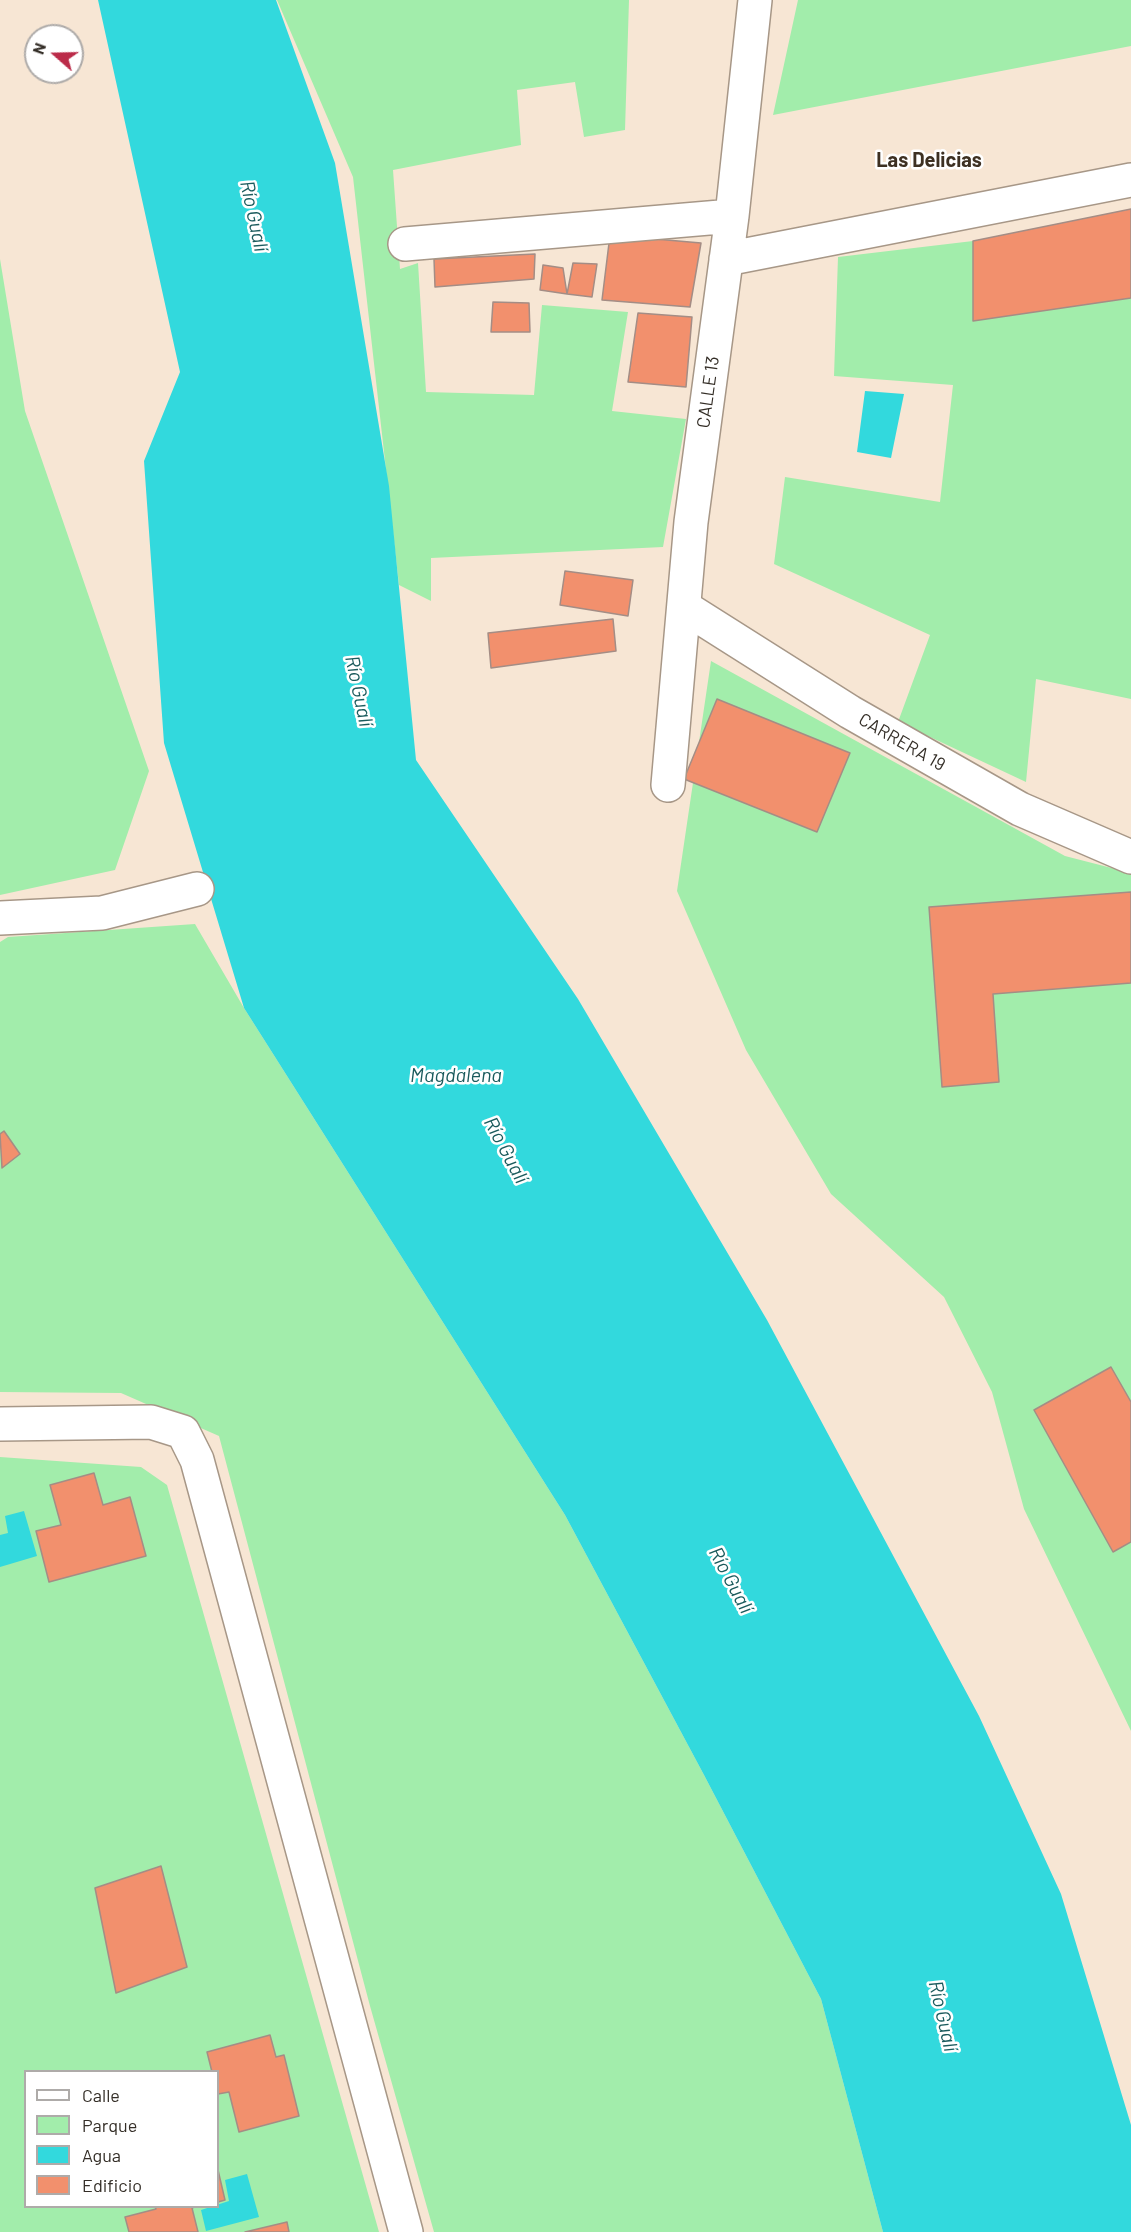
<!DOCTYPE html>
<html>
<head>
<meta charset="utf-8">
<style>
	body { margin:0 }
	#map { position:relative; width:1131px; height:2232px; overflow:hidden; background:#f7e6d4; font-family:Barlow,sans-serif }
	canvas { display:block }
	.legend { position:absolute; left:24px; top:2070px; width:195px; height:138px; box-sizing:border-box; background:#fff; border:2px solid #aeaba9; margin:0; padding:8px 10px; list-style:none; font-size:18px; color:#342e27 }
	.legend li { display:flex; align-items:center; gap:12px; height:30px }
	.legend b { width:30px; border:2px solid #aeaba9 }
	.north { position:absolute; left:24px; top:24px; width:60px; height:60px; box-sizing:border-box; background:#fff; border:2px solid #aeaba9; border-radius:50%; rotate:290deg; font-size:16px; font-weight:700; line-height:24px; text-align:center; color:#342e27 }
	.north::after { content:''; display:block; margin:auto; width:21px; height:27px; background:#bb2b49; clip-path:polygon(50% 0,100% 100%,50% 72%,0 100%) }
</style>
</head>
<body>
<div id="map">
<canvas width="1131" height="2232"></canvas>
<ul class="legend">
<li><b style="height:8px;background:#fff"></b>Calle</li>
<li><b style="height:16px;background:#a2edab"></b>Parque</li>
<li><b style="height:16px;background:#32d9dd"></b>Agua</li>
<li><b style="height:16px;background:#f2906d"></b>Edificio</li>
</ul>
<div class="north">N</div>
</div>
<script>
const ctx = document.querySelector('canvas').getContext('2d');
ctx.lineJoin = 'round';
function paint(path, color) {
  ctx.fillStyle = color;
  ctx.fill(path, 'evenodd');
}
function stroke(path, color, width, dash) {
  ctx.strokeStyle = color;
  ctx.lineWidth = width;
  ctx.lineCap = dash ? 'butt' : 'round';
  ctx.setLineDash(dash || []);
  ctx.stroke(path);
}
function write(font, color, halo, rows, align = 'center') {
  ctx.font = font + ' Barlow,sans-serif';
  ctx.lineWidth = 5;
  ctx.setLineDash([]);
  ctx.textBaseline = 'middle';
  ctx.strokeStyle = halo;
  ctx.fillStyle = color;
  for (const [text, x, y, turn = 0] of rows) {
    ctx.save();
    ctx.translate(x, y);
    ctx.rotate((+turn || 0) * Math.PI / 180);
    ctx.textAlign = isNaN(turn) ? turn : align;
    if (halo) ctx.strokeText(text, 0, 0);
    ctx.fillText(text, 0, 0);
    ctx.restore();
  }
}
const green = new Path2D(`
	M 277,0 L 629,0 L 625,130 L 584,137 L 575,82 L 517,90 L 521,145 L 393,170 L 400,269 L 418,263 L 426,392 L 534,395 L 542,305 L 628,312 L 612,411 L 686,419 L 663,547 L 431,558 L 431,601 L 399,585 L 353,177 Z
	M 798,0 L 1131,0 L 1131,46 L 773,115 Z
	M 973,241 L 973,320 L 1131,298 L 1131,699 L 1036,679 L 1026,782 L 898,722 L 930,635 L 774,564 L 785,477 L 940,502 L 953,385 L 834,376 L 838,257 Z
	M 0,259 L 25,411 L 149,771 L 115,870 L 0,895 Z
	M 711,661 L 1065,856 L 1131,873 L 1131,1731 L 1024,1509 L 992,1392 L 944,1297 L 831,1194 L 746,1050 L 677,891 Z
	M 195,924 L 244,1008 L 565,1515 L 704,1775 L 821,1999 L 883,2232 L 434,2232 L 370,2006 L 219,1436 L 121,1393 L 0,1392 L 0,942 L 8,937 Z
	M 0,1457 L 141,1467 L 167,1485 L 379,2232 L 0,2232 ZM 26,2072 L 218,2072 L 218,2206 L 26,2206 Z`);
const water = new Path2D(`
	M 98,0 L 276,0 L 335,163 L 389,486 L 416,760 L 578,999 L 767,1320 L 979,1716 L 1061,1894 L 1131,2125 L 1131,2232 L 883,2232 L 821,1999 L 704,1775 L 565,1515 L 244,1008 L 164,743 L 144,461 L 180,372 Z
	M 865,391 L 904,394 L 891,458 L 857,452 Z
	M 24,1511 L 37,1556 L 0,1567 L 0,1535 L 8,1533 L 5,1516 Z
	M 247,2174 L 259,2217 L 206,2231 L 201,2210 L 229,2201 L 225,2180 Z`);
const building = new Path2D(`
	M 1131,209 L 1131,298 L 973,321 L 973,241 Z
	M 610,235 L 701,243 L 690,307 L 602,300 Z
	M 535,254 L 534,279 L 435,287 L 434,259 Z
	M 573,263 L 597,264 L 592,297 L 567,294 Z
	M 543,265 L 563,268 L 567,294 L 540,290 Z
	M 493,302 L 529,303 L 530,332 L 491,332 Z
	M 638,313 L 692,317 L 686,387 L 628,382 Z
	M 565,571 L 633,580 L 628,616 L 560,605 Z
	M 613,619 L 616,651 L 491,668 L 488,633 Z
	M 717,699 L 850,753 L 817,832 L 684,779 Z
	M 1131,892 L 1131,983 L 993,994 L 999,1082 L 942,1087 L 929,907 Z
	M 4,1131 L 20,1154 L 2,1168 L 0,1134 Z
	M 1111,1367 L 1131,1402 L 1131,1542 L 1113,1552 L 1034,1410 Z
	M 94,1473 L 103,1505 L 130,1497 L 146,1556 L 49,1582 L 36,1531 L 61,1525 L 50,1485 Z
	M 161,1866 L 187,1967 L 116,1993 L 95,1888 Z
	M 270,2035 L 276,2057 L 284,2055 L 299,2116 L 239,2132 L 229,2092 L 218,2094 L 218,2072 L 212,2072 L 207,2052 Z
	M 218,2170 L 225,2200 L 218,2202 Z
	M 155,2206 L 197,2206 L 192,2208 L 198,2232 L 129,2232 L 125,2217 L 156,2209 Z
	M 287,2222 L 289,2232 L 245,2232 Z`);
const minor = new Path2D(`
	M 405,244 L 732,216
	M 726,259 L 1131,180
	M 684,607 L 850,712 L 1020,809 L 1131,857
	M 668,785 L 691,522 L 732,216 L 755,0
	M 0,918 L 102,913 L 197,889
	M 0,1424 L 151,1422 L 183,1432 L 197,1460 L 406,2232`);
const streetNames = [
	["CALLE 13",708,392,-82],
	["CARRERA 19",902,742,30]
];
const neighbourhoodNames = [
	["Las Delicias",929,160]
];
const waterNames = [
	["Río Gualí",254,216,78],
	["Río Gualí",359,691,78],
	["Magdalena",456,1075],
	["Río Gualí",506,1150,62],
	["Río Gualí",731,1580,62],
	["Río Gualí",943,2016,77]
];
paint(green, '#a2edab');
paint(water, '#32d9dd');
paint(building, '#f2906d');
stroke(building, '#a48d85', 1.5);
stroke(minor, '#a79787', 36);
stroke(minor, '#fff', 33);
write('18px', '#342e27', '#fff', streetNames);
write('bold 20px', '#3d3022', '#fff', neighbourhoodNames);
write('italic 20px', '#1b5b5d', '#fff', waterNames);
</script>
</body>
</html>
